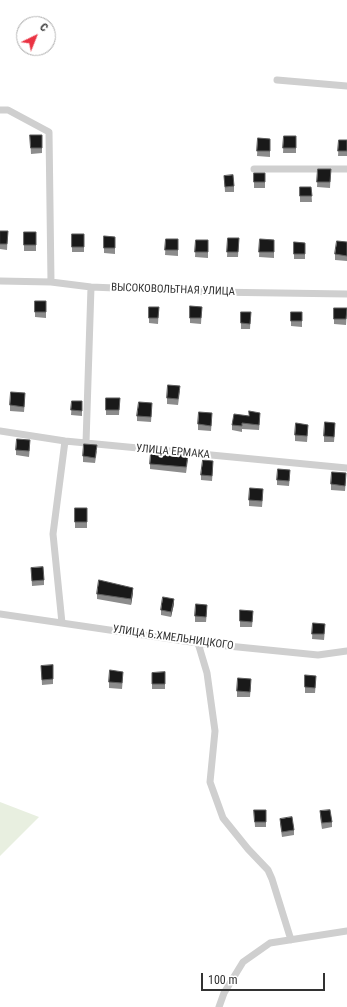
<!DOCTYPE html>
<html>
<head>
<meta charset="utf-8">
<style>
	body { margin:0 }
	#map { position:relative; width:347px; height:1007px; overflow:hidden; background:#fff; font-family:"Roboto Condensed",sans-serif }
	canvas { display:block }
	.north { position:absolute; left:16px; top:16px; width:40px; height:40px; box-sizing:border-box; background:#fff; border:1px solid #adadad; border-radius:50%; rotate:43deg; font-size:11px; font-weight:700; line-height:16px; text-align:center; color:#323232 }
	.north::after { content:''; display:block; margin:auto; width:14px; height:18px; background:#ea3343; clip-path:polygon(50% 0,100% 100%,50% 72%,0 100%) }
	.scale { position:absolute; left:201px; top:973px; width:124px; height:18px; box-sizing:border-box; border:2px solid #323232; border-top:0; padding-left:5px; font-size:12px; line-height:14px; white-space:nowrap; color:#323232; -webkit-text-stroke:3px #fff; paint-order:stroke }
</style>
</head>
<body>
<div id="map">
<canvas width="347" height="1007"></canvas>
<div class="north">С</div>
<div class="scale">100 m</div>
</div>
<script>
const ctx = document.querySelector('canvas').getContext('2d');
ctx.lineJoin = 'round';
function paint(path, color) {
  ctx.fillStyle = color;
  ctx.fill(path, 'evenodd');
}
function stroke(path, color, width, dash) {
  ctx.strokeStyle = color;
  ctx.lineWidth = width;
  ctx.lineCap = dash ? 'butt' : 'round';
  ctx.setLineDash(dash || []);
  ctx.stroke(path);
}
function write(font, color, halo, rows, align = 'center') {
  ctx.font = font + ' "Roboto Condensed",sans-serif';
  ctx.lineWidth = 4;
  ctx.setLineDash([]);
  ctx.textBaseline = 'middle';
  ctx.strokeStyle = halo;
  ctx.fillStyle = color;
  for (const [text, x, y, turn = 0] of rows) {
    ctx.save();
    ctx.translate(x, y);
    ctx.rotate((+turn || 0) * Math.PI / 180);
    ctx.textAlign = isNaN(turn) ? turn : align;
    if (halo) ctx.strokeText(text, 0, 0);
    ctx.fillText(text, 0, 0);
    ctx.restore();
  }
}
const green = new Path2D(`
	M 0,802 L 39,817 L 0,856 Z`);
const street = new Path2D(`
	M 277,80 L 347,86
	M 0,110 L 8,110 L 49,132 L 51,282
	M 254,169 L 347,169
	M 0,281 L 51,282 L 91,287 L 211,292 L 347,294
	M 0,431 L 65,441 L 347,468
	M 86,443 L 91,287
	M 0,614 L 198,643 L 318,655 L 347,651
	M 62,623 L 53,534 L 65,441
	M 198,643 L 207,673 L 215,731 L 210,782 L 223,818 L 248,849 L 268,870 L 272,879 L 291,940
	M 219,1007 L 224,993 L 243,962 L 270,943 L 347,931`);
const wall = new Path2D(`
	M 30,135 L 42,135 L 42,153 L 31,154 Z
	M 284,136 L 296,136 L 296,153 L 283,153 Z
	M 258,138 L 270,139 L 270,157 L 257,156 Z
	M 339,140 L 347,140 L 347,156 L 338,156 Z
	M 318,169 L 331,169 L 330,188 L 317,187 Z
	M 254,173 L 265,173 L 265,188 L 254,188 Z
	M 224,176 L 234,186 L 234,192 L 225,192 Z
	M 300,187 L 311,187 L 312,202 L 300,202 Z
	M 0,231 L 8,231 L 7,250 L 0,249 Z
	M 24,232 L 36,232 L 36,251 L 24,251 Z
	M 72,234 L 84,234 L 84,252 L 72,252 Z
	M 104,236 L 115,237 L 115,254 L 104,253 Z
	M 228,238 L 239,238 L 238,257 L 227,257 Z
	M 166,239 L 178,239 L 178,256 L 165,255 Z
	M 260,239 L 274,240 L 274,258 L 259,257 Z
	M 196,240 L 208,240 L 208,258 L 195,257 Z
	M 294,242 L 305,243 L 305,259 L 294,259 Z
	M 347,242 L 347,261 L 335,260 L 335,254 Z
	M 35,301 L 46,301 L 46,318 L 35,317 Z
	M 190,306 L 202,307 L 201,324 L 190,323 Z
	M 159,307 L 158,324 L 149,323 L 149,318 Z
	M 334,308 L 347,308 L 346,325 L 334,324 Z
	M 241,312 L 251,312 L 250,329 L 241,329 Z
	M 291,312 L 302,312 L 302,327 L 291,326 Z
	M 180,391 L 178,405 L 167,404 L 167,398 Z
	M 106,398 L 120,398 L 119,415 L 106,415 Z
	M 25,399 L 24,412 L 10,411 L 10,405 Z
	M 72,401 L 82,401 L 82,416 L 71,415 Z
	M 152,408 L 151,422 L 137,421 L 137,416 Z
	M 260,418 L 259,430 L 242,429 L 242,432 L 232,430 L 232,425 Z
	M 212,419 L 211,431 L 198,430 L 198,424 Z
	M 335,429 L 334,442 L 324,442 L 324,436 Z
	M 308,430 L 307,442 L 295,441 L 295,435 Z
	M 30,446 L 29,457 L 16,455 L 16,450 Z
	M 97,451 L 95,463 L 83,462 L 83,456 Z
	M 188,460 L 186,473 L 150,469 L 150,464 Z
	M 213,467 L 212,481 L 201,480 L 201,475 Z
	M 290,475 L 289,486 L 277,485 L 277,480 Z
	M 346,478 L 345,491 L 331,490 L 331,484 Z
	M 263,495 L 262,507 L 249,506 L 249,500 Z
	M 75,508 L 87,508 L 87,528 L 75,528 Z
	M 31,568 L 44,580 L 44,585 L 32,586 Z
	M 133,593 L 131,605 L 97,599 L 97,594 Z
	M 174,604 L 171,617 L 161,615 L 161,610 Z
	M 207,611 L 206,622 L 195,622 L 195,616 Z
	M 253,616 L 252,627 L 240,627 L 240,621 Z
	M 313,623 L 325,629 L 324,640 L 312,639 Z
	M 53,665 L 53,684 L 42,685 L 41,666 Z
	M 165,672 L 165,689 L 152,689 L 152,673 Z
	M 123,677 L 122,689 L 109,688 L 109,682 Z
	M 316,681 L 315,693 L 305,693 L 305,687 Z
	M 251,684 L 250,697 L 237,697 L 237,691 Z
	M 254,810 L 266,810 L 266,827 L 255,827 Z
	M 320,811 L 332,822 L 332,827 L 322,829 L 320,817 Z
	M 280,819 L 294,830 L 294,835 L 282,837 L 280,824 Z`);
const shadedWall = new Path2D(`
	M 133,588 L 133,593 L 131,605 L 131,599 Z
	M 174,599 L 174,604 L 171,617 L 171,612 Z`);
const building = new Path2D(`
	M 30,135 L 42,135 L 42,148 L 31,148 Z
	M 284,136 L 296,136 L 296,148 L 283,148 Z
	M 258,138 L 270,139 L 270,151 L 257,151 Z
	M 339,140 L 347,140 L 347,151 L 338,151 Z
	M 318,169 L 331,169 L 330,182 L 317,182 Z
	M 254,173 L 265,173 L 265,182 L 254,182 Z
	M 233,175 L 234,186 L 225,187 L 224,176 Z
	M 300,187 L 311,187 L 312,196 L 300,196 Z
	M 0,231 L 8,231 L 7,244 L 0,244 Z
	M 24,232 L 36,232 L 36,245 L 24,245 Z
	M 72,234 L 84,234 L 84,247 L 72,247 Z
	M 104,236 L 115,237 L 115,248 L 104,248 Z
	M 228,238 L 239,238 L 238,252 L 227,252 Z
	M 166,239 L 178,239 L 178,250 L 165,250 Z
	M 260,239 L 274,240 L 274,252 L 259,252 Z
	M 196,240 L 208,240 L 208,252 L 195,252 Z
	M 337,241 L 347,242 L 347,256 L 335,254 Z
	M 294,242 L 305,243 L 305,254 L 294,254 Z
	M 35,301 L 46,301 L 46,312 L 35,312 Z
	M 190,306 L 202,307 L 201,318 L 190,318 Z
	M 149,307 L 159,307 L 158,318 L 149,318 Z
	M 334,308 L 347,308 L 346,319 L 334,319 Z
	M 241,312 L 251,312 L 250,324 L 241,323 Z
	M 291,312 L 302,312 L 302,321 L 291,321 Z
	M 168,385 L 180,386 L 178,399 L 167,398 Z
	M 11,392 L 25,393 L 24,407 L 10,405 Z
	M 106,398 L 120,398 L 119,410 L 106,410 Z
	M 72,401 L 82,401 L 82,411 L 71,410 Z
	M 139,402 L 152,403 L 151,417 L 137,416 Z
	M 249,411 L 260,413 L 259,425 L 242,423 L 242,426 L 232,425 L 234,414 L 249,416 Z
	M 199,412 L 212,413 L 211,426 L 198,424 Z
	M 325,422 L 335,423 L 334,437 L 324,436 Z
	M 296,423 L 308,425 L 307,436 L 295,435 Z
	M 17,439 L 30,440 L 29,451 L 16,450 Z
	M 84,444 L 97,445 L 95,458 L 83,456 Z
	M 151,453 L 188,455 L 186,467 L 150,464 Z
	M 203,460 L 213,461 L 212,476 L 201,475 Z
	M 278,469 L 290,470 L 289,481 L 277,480 Z
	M 332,472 L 346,473 L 345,486 L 331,484 Z
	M 250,488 L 263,489 L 262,501 L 249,500 Z
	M 75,508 L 87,508 L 87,522 L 75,522 Z
	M 43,567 L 44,580 L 32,581 L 31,568 Z
	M 99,580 L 133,588 L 131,599 L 97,594 Z
	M 163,597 L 174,599 L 171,612 L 161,610 Z
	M 196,604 L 207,605 L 206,617 L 195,616 Z
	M 240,610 L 253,611 L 252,622 L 240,621 Z
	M 313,623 L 325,624 L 324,634 L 312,634 Z
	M 53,665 L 53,679 L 42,680 L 41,666 Z
	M 110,670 L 123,672 L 122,683 L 109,682 Z
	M 165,672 L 165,684 L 152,684 L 152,673 Z
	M 305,675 L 316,676 L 315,688 L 305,687 Z
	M 238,678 L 251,679 L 250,692 L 237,691 Z
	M 254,810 L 266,810 L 266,822 L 255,822 Z
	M 330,810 L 332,822 L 322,823 L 320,811 Z
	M 292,817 L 294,830 L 282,832 L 280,819 Z`);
const streetNames = [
	["ВЫСОКОВОЛЬТНАЯ УЛИЦА",173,290,2],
	["УЛИЦА ЕРМАКА",173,452,5],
	["УЛИЦА Б.ХМЕЛЬНИЦКОГО",173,638,8]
];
paint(green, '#e8efe0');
stroke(street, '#cfcfcf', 7);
paint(wall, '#8c8c8c');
paint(shadedWall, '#5e5e5e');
paint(building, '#191919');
stroke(building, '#5e5e5e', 1);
write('11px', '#323232', '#fff', streetNames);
</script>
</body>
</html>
